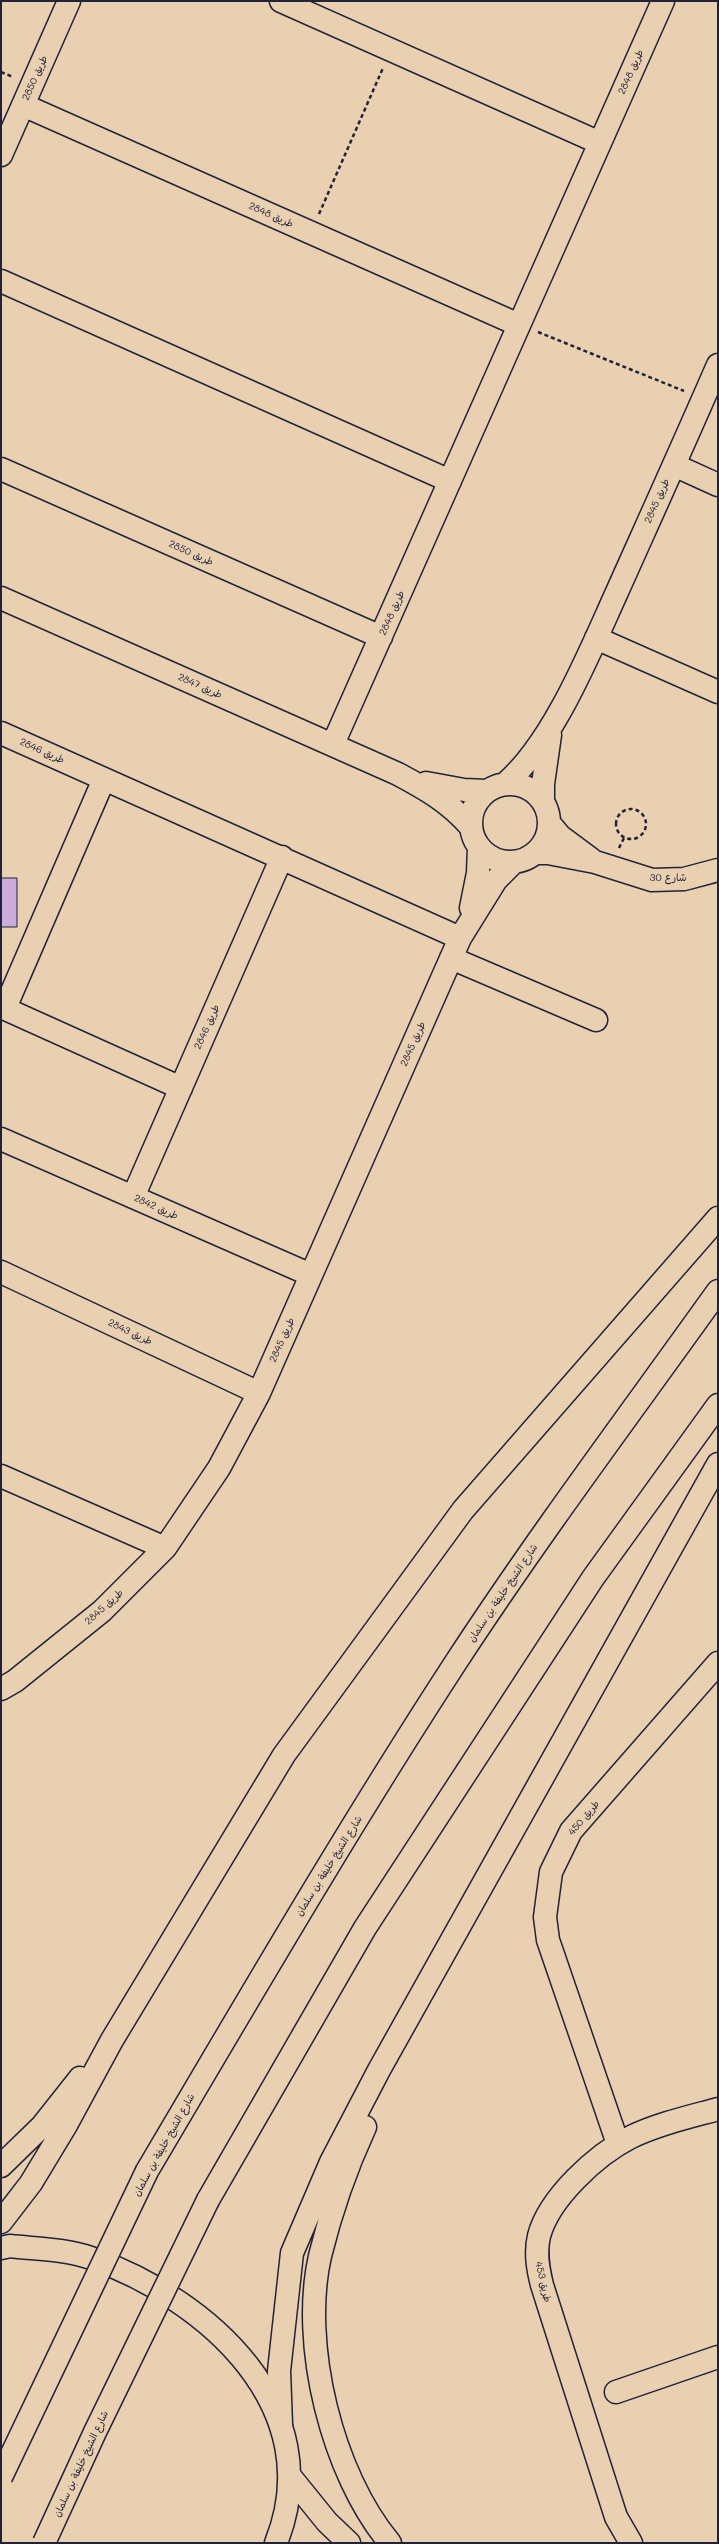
<!DOCTYPE html>
<html>
<head>
<meta charset="utf-8">
<style>
	body { margin:0 }
	#map { position:relative; width:719px; height:2544px; overflow:hidden; background:#e9d0b0; font-family:Mali,sans-serif }
	canvas { display:block }
	.frame { position:absolute; inset:0; border:2px solid #22223b; pointer-events:none }
</style>
</head>
<body>
<div id="map">
<canvas width="719" height="2544"></canvas>
<div class="frame"></div>
</div>
<script>
const ctx = document.querySelector('canvas').getContext('2d');
ctx.lineJoin = 'round';
function paint(path, color) {
  ctx.fillStyle = color;
  ctx.fill(path, 'evenodd');
}
function stroke(path, color, width, dash) {
  ctx.strokeStyle = color;
  ctx.lineWidth = width;
  ctx.lineCap = dash ? 'butt' : 'round';
  ctx.setLineDash(dash || []);
  ctx.stroke(path);
}
function write(font, color, halo, rows, align = 'center') {
  ctx.font = font + ' Mali,"Playpen Sans Arabic",sans-serif';
  ctx.lineWidth = 3;
  ctx.setLineDash([]);
  ctx.textBaseline = 'middle';
  ctx.strokeStyle = halo;
  ctx.fillStyle = color;
  for (const [text, x, y, turn = 0] of rows) {
    ctx.save();
    ctx.translate(x, y);
    ctx.rotate((+turn || 0) * Math.PI / 180);
    ctx.textAlign = isNaN(turn) ? turn : align;
    if (halo) ctx.strokeText(text, 0, 0);
    ctx.fillText(text, 0, 0);
    ctx.restore();
  }
}
const building = new Path2D(`
	M 1,878 L 17,878 L 17,927 L 1,927 Z`);
const path = new Path2D(`
	M 1,72 L 13,77
	M 319,214 L 383,68
	M 538,332 L 684,391
	M616 824a15 15 0 1 1 30 0a15 15 0 1 1-30 0Z
	M 619,848 L 624,838`);
const minor = new Path2D(`
	M 281,1 L 600,143
	M 23,105 L 519,325
	M 1,155 L 69,1
	M 1,281 L 450,481
	M 674,465 L 718,485
	M 1,469 L 381,637
	M 1,598 L 398,774 C 426,789 449,802 470,826
	M 596,638 L 718,692
	M 1,733 L 460,938
	M 333,744 L 663,1
	M 426,783 L 464,790 L 486,791
	M471 823a39 39 0 1 1 78 0a39 39 0 1 1-78 0Z
	M 505,784 C 554,742 590,651 617,592 C 651,516 685,441 718,365
	M 543,801 L 543,784 L 550,735
	M 550,824 L 560,836 L 591,859
	M 535,853 L 548,853 L 595,862 L 652,880 L 684,879 L 718,870
	M 471,908 L 478,873 L 479,847
	M 451,958 L 596,1020
	M 1,1007 L 181,1088
	M 5,1008 L 104,779
	M 1,1139 L 311,1275
	M 133,1197 L 282,857
	M 1,1272 L 259,1393
	M 1,1476 L 165,1548
	M 1,1689 L 15,1681 L 102,1611 L 165,1548 L 219,1468 L 259,1393 L 460,938 L 496,880 L 514,862
	M 618,2144 L 548,1940 L 545,1917 L 551,1872 L 571,1831 L 718,1663
	M 616,2392 L 718,2357
	M 631,2543 L 616,2517 L 542,2285 C 538,2269 535,2253 539,2236 C 549,2198 596,2155 631,2137 C 658,2124 689,2117 718,2109`);
const major = new Path2D(`
	M 1,2248 L 10,2246 C 36,2249 66,2249 91,2258 C 208,2299 330,2408 276,2543
	M 289,2475 L 327,2522 L 349,2543`);
const highway = new Path2D(`
	M 365,2127 C 346,2168 331,2211 320,2256 C 300,2344 332,2474 390,2543
	M 1,2166 L 42,2126 L 80,2078
	M 147,2171 C 248,2000 348,1828 456,1662 C 539,1535 630,1414 718,1291
	M 208,2200 L 365,1928 L 593,1578 L 718,1405
	M 1,2222 L 31,2183 L 66,2125 L 112,2040 L 284,1755 L 463,1510 L 718,1218
	M 281,2425 L 279,2371 L 292,2253 L 331,2162 L 379,2070 L 718,1464`);
const highwayBridge = new Path2D(`
	M 1,2477 L 147,2171
	M 44,2543 L 95,2432 L 208,2200`);
const streetNames = [
	["طريق 2848",631,72,-66],
	["طريق 2850",35,78,-66],
	["طريق 2848",271,215,24],
	["طريق 2845",657,501,-66],
	["طريق 2850",191,553,24],
	["طريق 2848",392,613,-66],
	["طريق 2847",200,686,24],
	["طريق 2846",42,751,24],
	["شارع 30",668,878],
	["طريق 2846",207,1027,-66],
	["طريق 2845",413,1044,-66],
	["طريق 2842",156,1207,24],
	["طريق 2843",130,1332,25],
	["طريق 2845",282,1340,-66],
	["شارع الشيخ خليفة بن سلمان",503,1593,-56],
	["طريق 2845",104,1607,-42],
	["طريق 450",584,1818,-50],
	["شارع الشيخ خليفة بن سلمان",329,1866,-58],
	["شارع الشيخ خليفة بن سلمان",164,2145,-61],
	["طريق 453",543,2282,77],
	["شارع الشيخ خليفة بن سلمان",81,2464,-65]
];
paint(building, '#caadda');
stroke(building, '#22223b', 1);
stroke(minor, '#22223b', 25);
stroke(major, '#22223b', 25);
stroke(highway, '#22223b', 25);
stroke(path, '#22223b', 2.5, [4, 3]);
stroke(minor, '#e9d0b0', 22);
stroke(major, '#e9d0b0', 22);
stroke(highway, '#e9d0b0', 22);
stroke(highwayBridge, '#22223b', 25, []);
stroke(highwayBridge, '#e9d0b0', 22);
write('10px', '#22223b', '#e9d0b0', streetNames);
</script>
</body>
</html>
